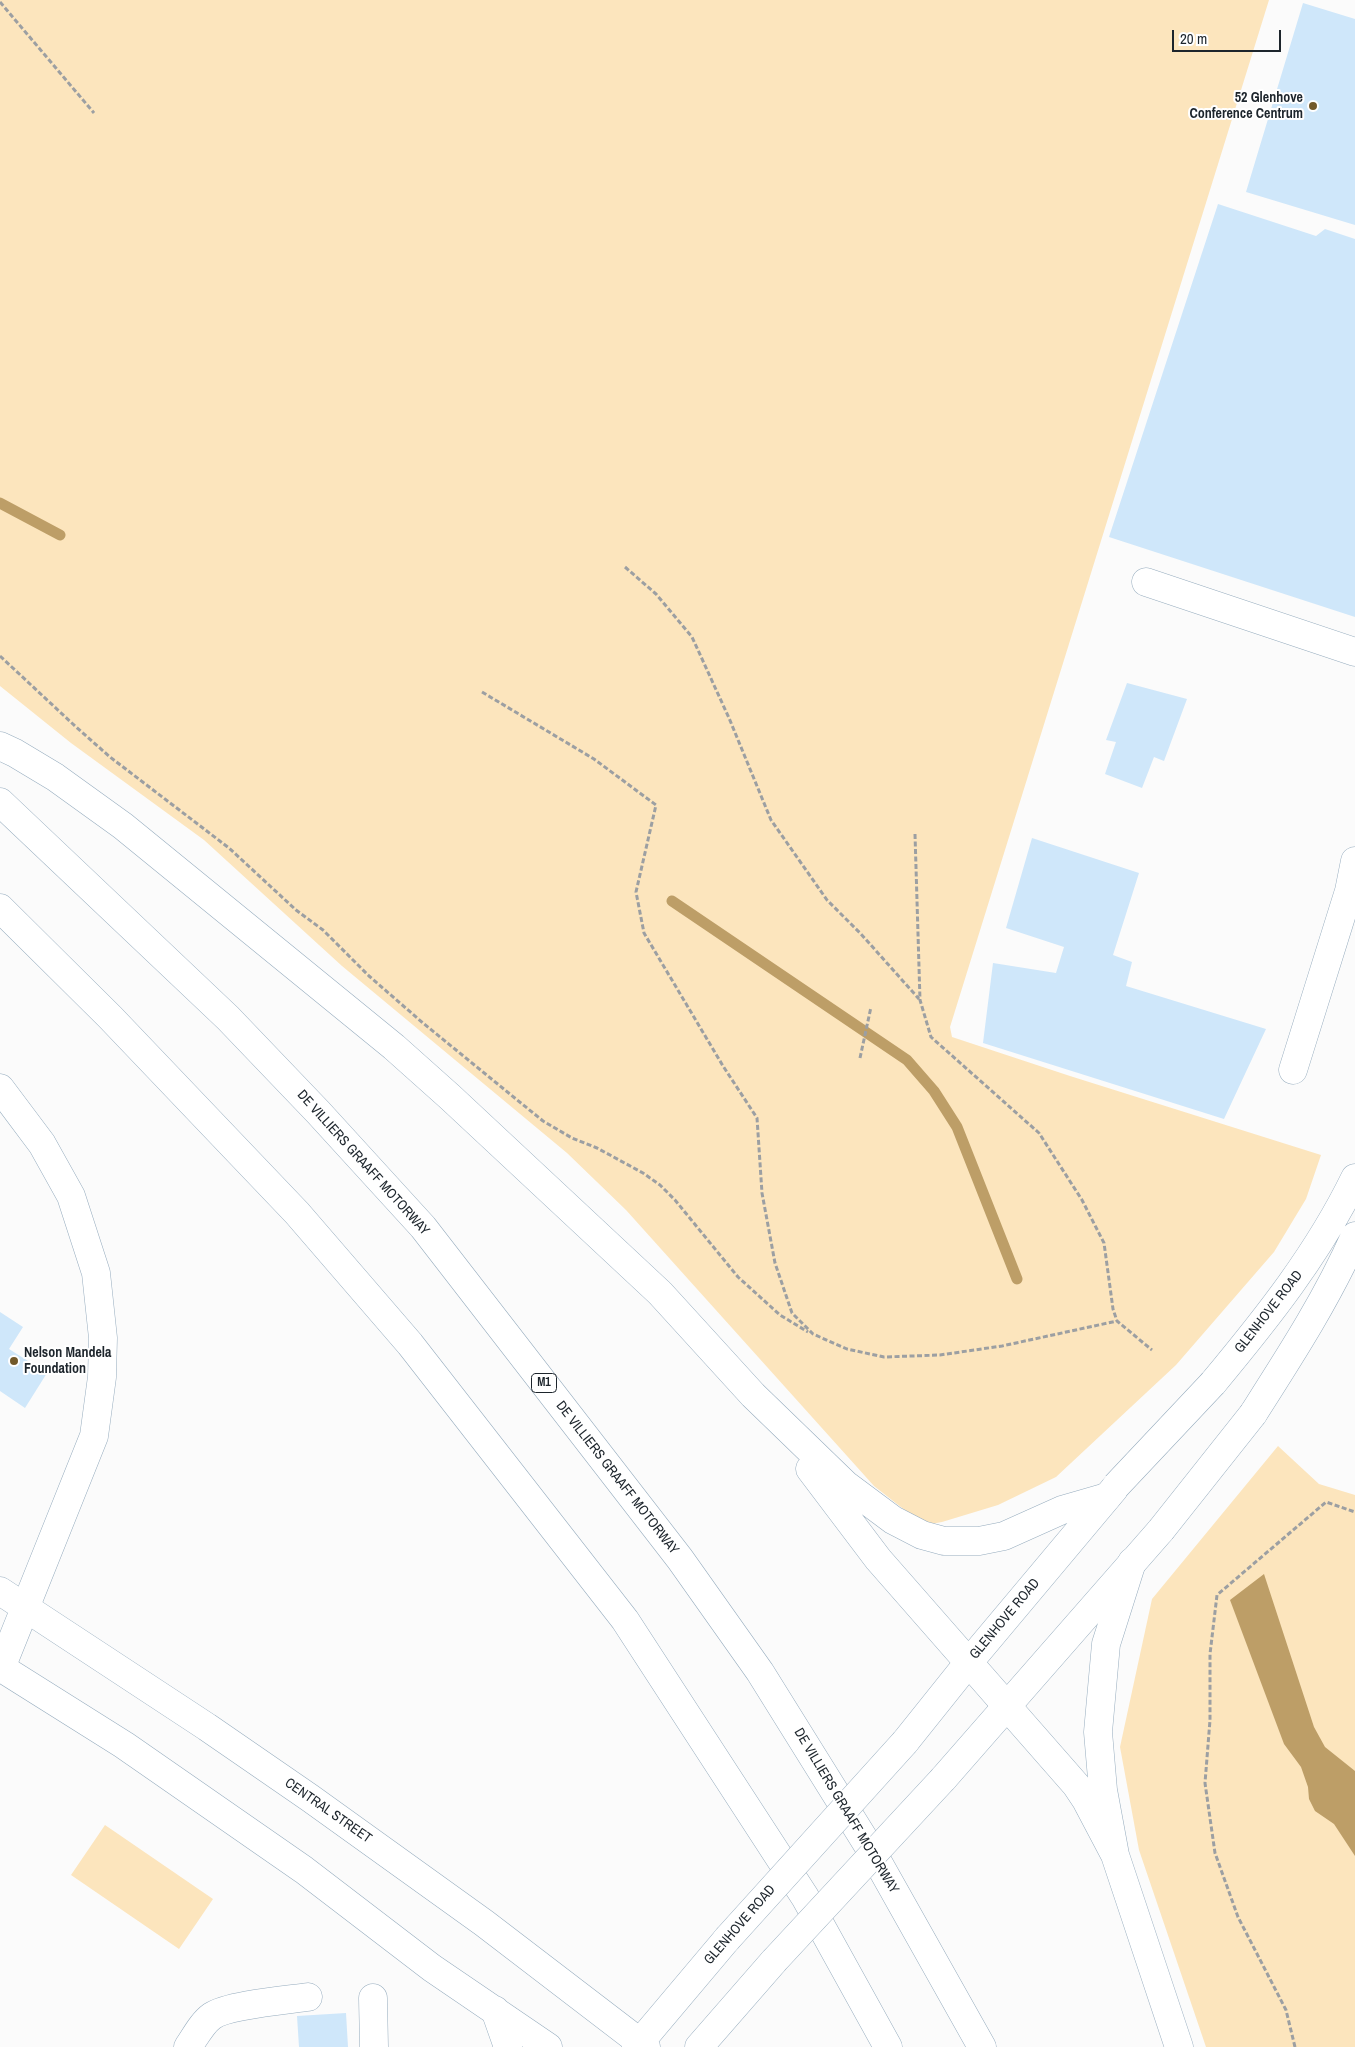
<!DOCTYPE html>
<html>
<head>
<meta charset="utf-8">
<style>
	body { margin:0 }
	#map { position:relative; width:1355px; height:2047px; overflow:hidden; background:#fbfbfb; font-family:"Archivo Narrow",sans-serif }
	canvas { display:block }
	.scale { position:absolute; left:1172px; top:30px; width:109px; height:22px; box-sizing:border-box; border:2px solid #1d252c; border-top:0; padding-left:6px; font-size:15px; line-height:18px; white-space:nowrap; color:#1d252c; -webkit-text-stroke:4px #fff; paint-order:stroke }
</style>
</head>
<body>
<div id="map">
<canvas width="1355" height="2047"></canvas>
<div class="scale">20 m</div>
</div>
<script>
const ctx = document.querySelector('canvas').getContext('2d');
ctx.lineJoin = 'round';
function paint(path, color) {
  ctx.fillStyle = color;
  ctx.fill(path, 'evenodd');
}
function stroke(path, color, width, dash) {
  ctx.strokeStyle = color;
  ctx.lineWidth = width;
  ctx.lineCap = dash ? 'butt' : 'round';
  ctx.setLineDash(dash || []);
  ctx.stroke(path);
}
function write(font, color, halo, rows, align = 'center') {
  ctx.font = font + ' "Archivo Narrow",sans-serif';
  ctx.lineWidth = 4;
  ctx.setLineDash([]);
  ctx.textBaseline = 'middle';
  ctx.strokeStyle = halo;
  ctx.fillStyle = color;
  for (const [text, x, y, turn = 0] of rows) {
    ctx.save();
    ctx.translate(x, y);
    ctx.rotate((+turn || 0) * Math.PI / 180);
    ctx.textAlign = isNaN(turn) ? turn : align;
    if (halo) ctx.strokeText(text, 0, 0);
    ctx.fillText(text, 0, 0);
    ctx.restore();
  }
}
const green = new Path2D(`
	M 0,0 L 1269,0 L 950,1027 L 952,1037 L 1070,1076 L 1321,1155 L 1306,1199 L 1274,1252 L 1176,1365 L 1056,1477 L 998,1505 L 942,1522 L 931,1524 L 920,1522 L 874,1486 L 626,1210 L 567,1153 L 342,966 L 204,840 L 71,743 L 0,686 Z
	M 1278,1446 L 1319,1484 L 1355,1495 L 1355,2047 L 1206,2047 L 1139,1850 L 1120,1747 L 1152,1599 Z
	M 105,1825 L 213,1899 L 179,1949 L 71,1875 Z`);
const water = new Path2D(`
	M 1264,1574 L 1314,1727 L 1325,1747 L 1355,1771 L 1355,1856 L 1334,1824 L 1315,1811 L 1309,1799 L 1308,1787 L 1301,1767 L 1284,1744 L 1230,1600 Z`);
const stream = new Path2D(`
	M 0,503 L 60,535
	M 672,901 L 907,1060 L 934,1091 L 957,1127 L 1017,1279`);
const building = new Path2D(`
	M 1303,3 L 1355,19 L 1355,225 L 1246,192 Z
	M 1218,204 L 1316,236 L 1325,229 L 1355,239 L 1355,617 L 1109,537 Z
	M 1127,683 L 1187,699 L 1164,761 L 1154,757 L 1142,788 L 1105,774 L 1116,742 L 1106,740 Z
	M 1032,838 L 1139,873 L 1113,955 L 1132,962 L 1126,986 L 1266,1029 L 1224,1119 L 983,1043 L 993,963 L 1056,973 L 1064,947 L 1006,928 Z
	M 0,1312 L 23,1327 L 9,1349 L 47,1373 L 25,1408 L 0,1391 Z
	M 346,2013 L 348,2047 L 299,2047 L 297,2016 Z`);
const path = new Path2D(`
	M 0,2 L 94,113
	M 625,567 L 656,594 L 692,637 L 729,718 L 771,820 L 827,900 L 861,934 L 919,999
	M 0,656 L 75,726 L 110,757 L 229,848 L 296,910 L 323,930 L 369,976 L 423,1023 L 543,1121 L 572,1138 L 597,1148 L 643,1173 L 660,1185 L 675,1200 L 738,1277 L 780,1315 L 808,1332
	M 482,692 L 594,759 L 656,805 L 636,892 L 644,933 L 723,1066 L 757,1118 L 762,1193 L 775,1263 L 792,1313 L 813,1334 L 847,1349 L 884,1357 L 940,1355 L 1002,1346 L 1117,1321
	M 915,834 L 920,1000 L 931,1037 L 1039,1133 L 1082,1200 L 1104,1243 L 1113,1309 L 1117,1321 L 1152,1350
	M 860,1058 L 871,1007
	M 1295,2047 L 1286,2010 L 1238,1917 L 1215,1853 L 1205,1783 L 1210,1720 L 1210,1654 L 1217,1595 L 1326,1502 L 1355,1512`);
const minor = new Path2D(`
	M 1146,582 L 1355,652
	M 1293,1070 L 1349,891 L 1355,861
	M 373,1998 L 374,2047
	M 188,2047 C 195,2037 202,2023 212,2016 C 228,2005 287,2000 308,1997`);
const major = new Path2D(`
	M 1213,1383 C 1267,1318 1318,1254 1355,1178
	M 1253,1414 C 1290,1356 1327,1299 1355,1236
	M 0,1591 L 207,1727 L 310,1798 L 484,1923 L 646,2047
	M 0,1667 L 124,1745 L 304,1870 L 432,1968 L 548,2047
	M 905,1742 L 969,1662 L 1114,1489
	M 943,1779 L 1161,1530
	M 495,2010 L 508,2047
	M 636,2047 L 727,1939
	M 699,2047 L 774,1961`);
const highway = new Path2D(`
	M 0,746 L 15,753 L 55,777 L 123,826 L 394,1047 L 450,1097 L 660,1293 L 753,1395 L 846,1485 L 893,1520 L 922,1535 L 944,1541 L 979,1541 L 1004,1536 L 1062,1510 L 1107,1497
	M 0,802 L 228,1018 L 318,1112 L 423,1227 L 680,1559 L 760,1672 L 874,1855 L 982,2047
	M 0,908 L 110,1017 L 297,1213 L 410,1344 L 625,1620 L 805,1897 L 888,2047
	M 0,1088 L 42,1144 L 71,1196 L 96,1273 L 103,1338 L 102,1377 L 94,1436 L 1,1668
	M 810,1469 L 878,1559 L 1076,1785 L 1086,1800 L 1115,1855
	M 1132,1562 L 1106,1644 L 1098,1732 L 1103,1790 L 1115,1855 L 1179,2047`);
const majorBridge = new Path2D(`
	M 1116,1486 L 1213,1383
	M 1161,1530 L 1253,1414
	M 727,1939 L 905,1742
	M 774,1961 L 943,1779`);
const markers = [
	[1313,106,5,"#72592a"],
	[14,1361,5,"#72592a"]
];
const shields = [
	[544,1383,25]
];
const shieldNames = [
	["M1",544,1383]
];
const poiNames = [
	["52 Glenhove",1303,98],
	["Conference Centrum",1303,114],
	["Nelson Mandela",24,1353,"left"],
	["Foundation",24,1369,"left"]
];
const streetNames = [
	["DE VILLIERS GRAAFF MOTORWAY",363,1163,48],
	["GLENHOVE ROAD",1269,1312,-52],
	["DE VILLIERS GRAAFF MOTORWAY",617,1478,52],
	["GLENHOVE ROAD",1005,1619,-50],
	["CENTRAL STREET",328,1811,35],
	["DE VILLIERS GRAAFF MOTORWAY",846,1811,59],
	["GLENHOVE ROAD",740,1925,-49]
];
paint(green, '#fce5bd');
paint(water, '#bd9e67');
stroke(stream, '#bd9e67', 11);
paint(building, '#cfe7fa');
stroke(minor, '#96acbe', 29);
stroke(major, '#96acbe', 29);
stroke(highway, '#96acbe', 29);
stroke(path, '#9c9fa2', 3, [5, 2.5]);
stroke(minor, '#fff', 28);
stroke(major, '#fff', 28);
stroke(highway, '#fff', 28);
stroke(majorBridge, '#96acbe', 29, []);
stroke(majorBridge, '#fff', 28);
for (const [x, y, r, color] of markers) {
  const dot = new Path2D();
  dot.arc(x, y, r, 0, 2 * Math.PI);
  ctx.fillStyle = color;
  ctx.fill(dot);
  stroke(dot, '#fff', 2);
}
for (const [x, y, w] of shields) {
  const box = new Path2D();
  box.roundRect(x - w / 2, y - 9.5, w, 19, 4);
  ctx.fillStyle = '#fff';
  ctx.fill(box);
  stroke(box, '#1d252c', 1);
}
write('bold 12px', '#1d252c', null, shieldNames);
write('bold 14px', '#1d252c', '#fff', poiNames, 'right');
write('14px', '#1d252c', '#fff', streetNames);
</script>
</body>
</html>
